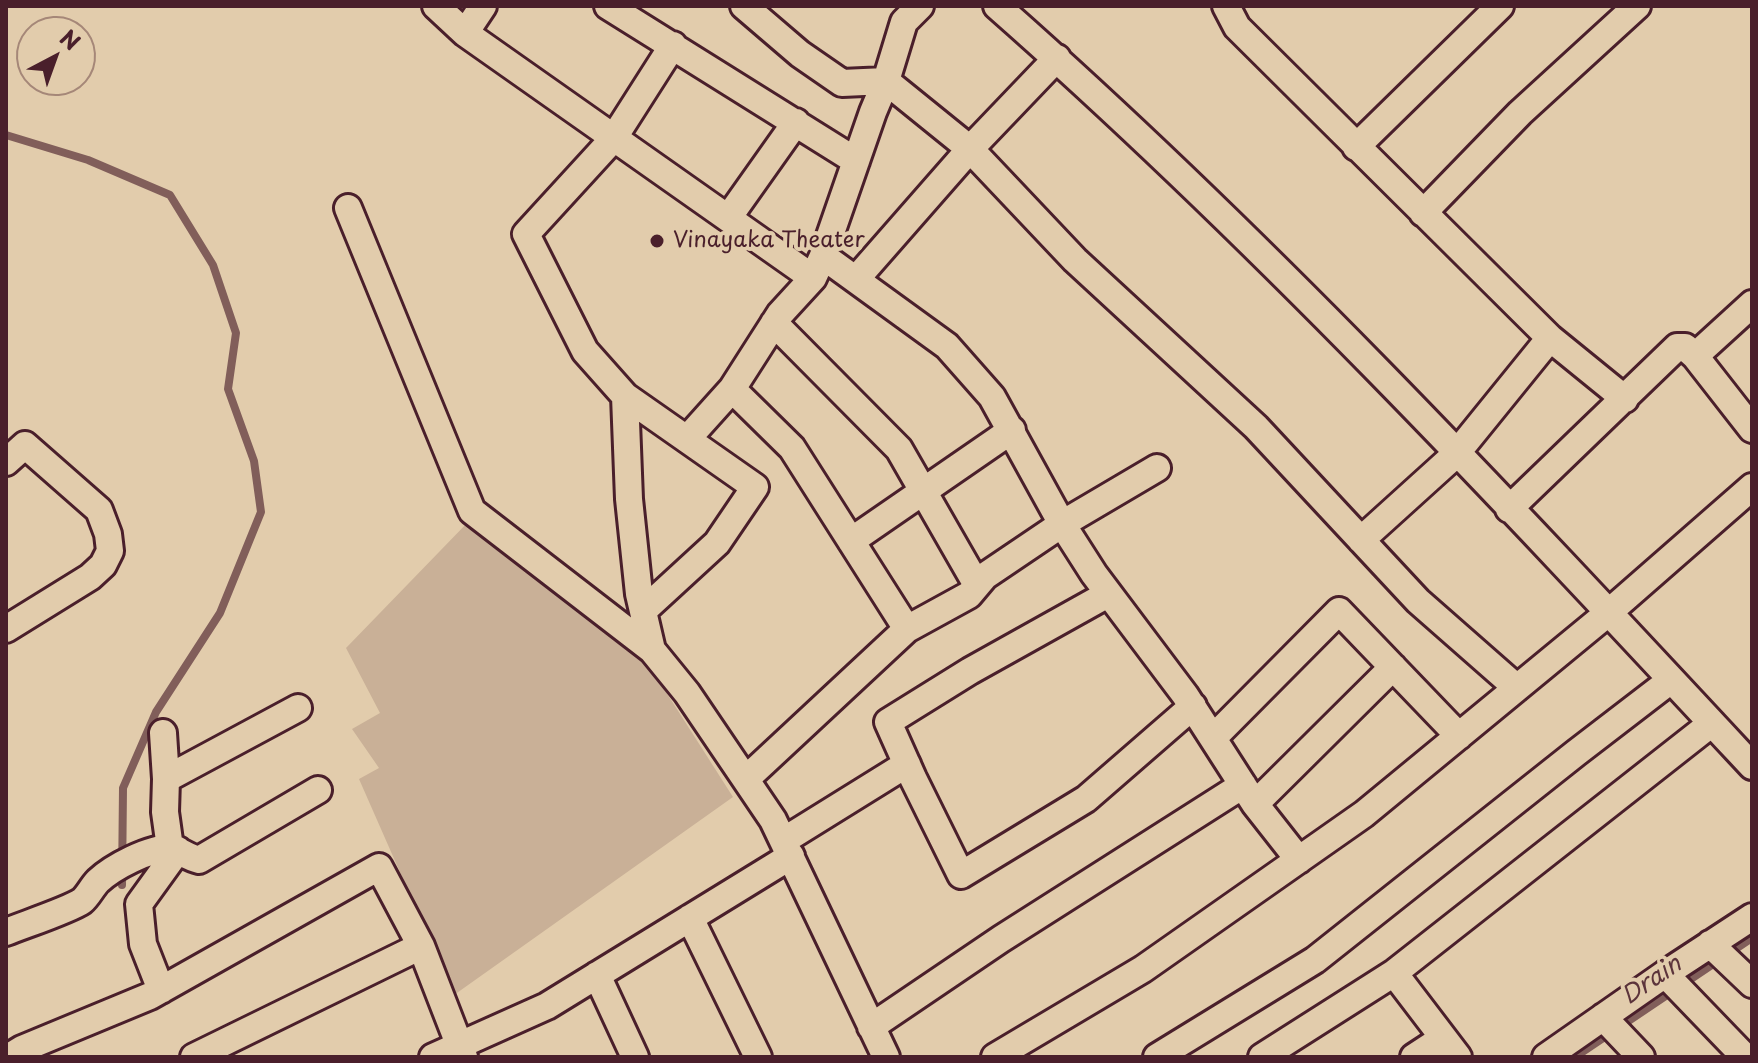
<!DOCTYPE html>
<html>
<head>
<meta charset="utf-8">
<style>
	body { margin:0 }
	#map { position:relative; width:1758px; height:1063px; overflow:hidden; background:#e2ccac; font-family:"Playpen Sans",sans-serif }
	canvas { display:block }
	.frame { position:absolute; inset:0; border:8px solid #4a1f2b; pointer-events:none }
	.north { position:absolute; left:16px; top:16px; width:80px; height:80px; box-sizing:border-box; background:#e2ccac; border:2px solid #a58778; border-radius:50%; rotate:41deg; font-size:22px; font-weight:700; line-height:32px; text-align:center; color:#4a1f2b }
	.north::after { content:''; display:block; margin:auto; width:28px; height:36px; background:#4a1f2b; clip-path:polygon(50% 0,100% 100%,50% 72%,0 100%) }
</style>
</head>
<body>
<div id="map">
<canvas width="1758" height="1063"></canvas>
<div class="frame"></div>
<div class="north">N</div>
</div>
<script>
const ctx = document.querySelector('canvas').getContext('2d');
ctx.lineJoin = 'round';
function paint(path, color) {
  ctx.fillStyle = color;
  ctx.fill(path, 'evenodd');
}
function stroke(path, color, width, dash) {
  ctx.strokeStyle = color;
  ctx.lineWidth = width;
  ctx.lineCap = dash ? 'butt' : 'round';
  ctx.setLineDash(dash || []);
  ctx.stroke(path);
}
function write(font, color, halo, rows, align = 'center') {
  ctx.font = font + ' "Playpen Sans",sans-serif';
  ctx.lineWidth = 8;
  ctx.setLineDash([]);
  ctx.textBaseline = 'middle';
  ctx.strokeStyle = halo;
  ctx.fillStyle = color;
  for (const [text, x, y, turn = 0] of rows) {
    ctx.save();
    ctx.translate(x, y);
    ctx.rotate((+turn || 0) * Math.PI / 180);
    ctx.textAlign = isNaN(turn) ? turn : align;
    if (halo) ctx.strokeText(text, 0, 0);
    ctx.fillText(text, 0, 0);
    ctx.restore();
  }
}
const green = new Path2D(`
	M 471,519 L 636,645 L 733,797 L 454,995 L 359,779 L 379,768 L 352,729 L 380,713 L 346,648 Z`);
const stream = new Path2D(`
	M 6,135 L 88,160 L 170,195 L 213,265 L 236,333 L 228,389 L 254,461 L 261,512 L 220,613 L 156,712 L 123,788 L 122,885
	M 1575,1057 L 1752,938`);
const street = new Path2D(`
	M 436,6 L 465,33 L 813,278
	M 608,6 L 856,161
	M 744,6 L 800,54 L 842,83 L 886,81 L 970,149 L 1075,260 L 1256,427 L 1418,601 L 1517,688
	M 997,6 C 1265,242 1509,505 1752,766
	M 1226,6 L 1237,27 L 1550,338 L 1456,454 L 1361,540
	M 465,33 L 483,6
	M 673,45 L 613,139 L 526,234 L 585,351 L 625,396 L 629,499 L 639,594 L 652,650 L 687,693 L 773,820 L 886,1057
	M 1356,147 L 1500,6
	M 348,208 L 472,511 L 652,650
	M 1423,213 L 1520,113 L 1637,6
	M 728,218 L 796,122
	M 823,256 L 947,346 L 992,397 L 1062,524 L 1094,574 L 1185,695 L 1255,804 L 1299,860
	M 857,278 L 970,149 L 1057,58
	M 774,323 L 899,449 L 977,585
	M 1550,338 L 1625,399
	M 1695,356 L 1752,429
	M 625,396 L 755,487 L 717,543 L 643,611
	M 688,438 L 732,389
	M 6,462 L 25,445 L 99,510 L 108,534 L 110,551 L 103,565 L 90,577 L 6,629
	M 1509,509 L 1677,347 L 1685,347 L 1695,356 L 1752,304
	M 851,541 L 1012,430
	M 1108,594 L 970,671 L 888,722 L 913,778 L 961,875 L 1086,799 L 1193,706
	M 907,629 L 792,448 L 732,389 L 780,314 L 813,278 L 823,256 L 873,112 L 886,81 L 904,22 L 920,6
	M 163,733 L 166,779
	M 1213,738 L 1339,611 L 1459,736
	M 746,779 L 907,629 L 969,595 L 985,576 L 1062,524 L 1157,468
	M 1255,804 L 1393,667
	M 783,841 L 907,764
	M 170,848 L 165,812 L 166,779 L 298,708
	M 690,918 L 758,1057
	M 6,932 C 23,925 69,910 82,901 C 88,896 92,887 98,881 C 113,867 149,848 171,848 C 177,849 189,858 199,860 L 318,790
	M 1710,944 L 1752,984
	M 1394,973 L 1458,1057
	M 1665,974 L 1745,1057
	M 597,975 L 635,1057
	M 161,990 L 143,944 L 139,904 L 178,850
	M 1603,1017 L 1641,1057
	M 871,1027 L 1001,939 L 1243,785
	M 9,1057 L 22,1049 L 150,996 L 379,867 L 421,946 L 464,1057
	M 194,1057 L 421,946
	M 433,1057 L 547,1006 L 791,856
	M 995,1057 L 1143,969 L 1364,814 L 1608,613 L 1752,487
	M 1157,1057 L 1315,960 L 1576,753 L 1671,680
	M 1262,1057 L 1394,973 L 1712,723
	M 1414,1057 L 1443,1038
	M 1546,1057 L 1665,974 L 1752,917`);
const markers = [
	[657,241,8,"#4a1f2b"]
];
const poiNames = [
	["Vinayaka Theater",673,241]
];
const waterNames = [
	["Drain",1652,981,-34]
];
paint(green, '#c9b097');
stroke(stream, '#815e5a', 8);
stroke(street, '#4a1f2b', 32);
stroke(street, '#e2ccac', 26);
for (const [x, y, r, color] of markers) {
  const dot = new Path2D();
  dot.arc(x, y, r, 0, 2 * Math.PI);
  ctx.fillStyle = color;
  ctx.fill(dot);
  stroke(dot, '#e2ccac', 3);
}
write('22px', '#4a1f2b', '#e2ccac', poiNames, 'left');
write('italic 24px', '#5c343b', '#e2ccac', waterNames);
</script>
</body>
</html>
